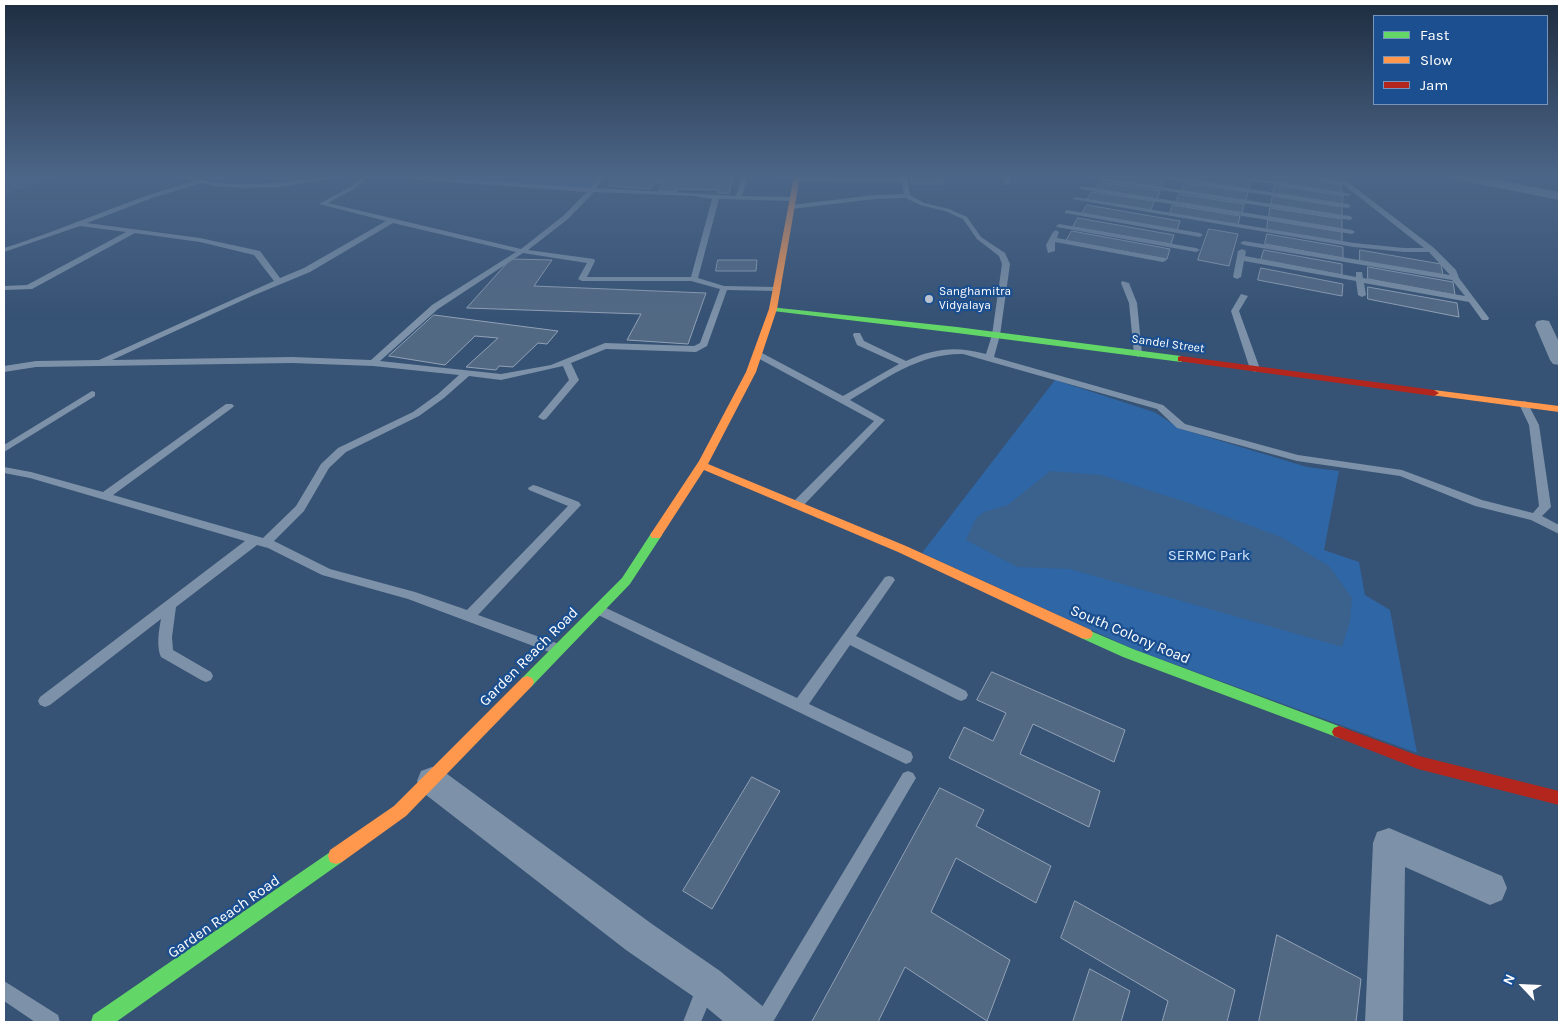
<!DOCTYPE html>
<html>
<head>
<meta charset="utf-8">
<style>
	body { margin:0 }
	#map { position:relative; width:1563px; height:1026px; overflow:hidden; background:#365274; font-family:Karla,sans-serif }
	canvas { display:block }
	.frame { position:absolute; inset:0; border:5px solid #fff; pointer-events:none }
	.legend { position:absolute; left:1373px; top:15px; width:175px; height:90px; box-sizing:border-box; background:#1b4f8f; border:1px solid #7695bc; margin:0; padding:6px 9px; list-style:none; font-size:15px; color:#fff }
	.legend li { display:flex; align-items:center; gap:10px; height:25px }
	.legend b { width:25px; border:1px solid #7695bc }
	.north { position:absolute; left:1498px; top:961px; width:50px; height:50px; -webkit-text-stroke:4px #1b4f8f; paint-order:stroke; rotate:295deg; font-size:14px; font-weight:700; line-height:20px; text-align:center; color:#fff }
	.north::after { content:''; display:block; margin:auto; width:18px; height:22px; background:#fff; clip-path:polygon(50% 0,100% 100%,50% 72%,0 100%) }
</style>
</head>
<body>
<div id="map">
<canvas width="1563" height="1026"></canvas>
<div class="frame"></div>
<ul class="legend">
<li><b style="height:6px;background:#63d668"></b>Fast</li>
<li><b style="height:6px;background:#ff974d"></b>Slow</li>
<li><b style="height:6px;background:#b3261e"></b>Jam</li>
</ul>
<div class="north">N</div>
</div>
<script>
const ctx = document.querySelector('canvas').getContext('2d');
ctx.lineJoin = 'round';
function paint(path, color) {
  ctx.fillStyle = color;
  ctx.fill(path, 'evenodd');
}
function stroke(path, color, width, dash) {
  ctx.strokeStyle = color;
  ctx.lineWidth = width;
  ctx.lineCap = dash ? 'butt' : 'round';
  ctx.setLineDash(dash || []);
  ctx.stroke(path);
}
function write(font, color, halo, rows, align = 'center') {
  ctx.font = font + ' Karla,sans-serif';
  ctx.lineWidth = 4.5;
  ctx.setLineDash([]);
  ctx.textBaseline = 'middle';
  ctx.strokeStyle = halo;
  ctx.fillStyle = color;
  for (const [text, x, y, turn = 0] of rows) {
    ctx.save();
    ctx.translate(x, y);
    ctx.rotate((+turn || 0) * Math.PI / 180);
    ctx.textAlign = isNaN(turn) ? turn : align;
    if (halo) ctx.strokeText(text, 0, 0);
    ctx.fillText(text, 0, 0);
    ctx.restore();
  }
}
const green = new Path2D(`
	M 403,176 L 598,176 L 589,189 Z
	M 1055,380 L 1154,412 L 1181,429 L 1307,467 L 1339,471 L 1324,550 L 1359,562 L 1365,595 L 1390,610 L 1417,753 L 1133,649 L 922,553 Z`);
const water = new Path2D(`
	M 4,176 L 56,176 L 4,194 Z
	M 1050,471 L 1101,475 L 1189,503 L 1281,537 L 1329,566 L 1352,598 L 1350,621 L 1342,647 L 1070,569 L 1017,567 L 966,540 L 976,518 L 984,512 L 1008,505 Z`);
const building = new Path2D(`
	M 613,176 L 733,176 L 729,193 L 718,193 L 718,190 L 677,189 L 676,192 L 659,191 L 664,183 L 654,183 L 650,189 L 608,186 Z
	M 911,176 L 942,176 L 944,184 L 912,184 Z
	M 1102,176 L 1143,176 L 1164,180 L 1161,188 L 1100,178 Z
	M 1188,176 L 1212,176 L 1251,182 L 1249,190 L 1186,181 Z
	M 1275,176 L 1288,176 L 1341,185 L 1341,193 L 1274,182 Z
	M 1099,182 L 1160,191 L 1157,199 L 1094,190 Z
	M 1185,183 L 1248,192 L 1246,201 L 1182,191 Z
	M 1275,185 L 1343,196 L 1342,204 L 1273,193 Z
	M 1092,192 L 1154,201 L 1151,210 L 1087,200 Z
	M 1179,194 L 1244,204 L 1242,213 L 1176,203 Z
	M 1273,196 L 1342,207 L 1342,216 L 1271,204 Z
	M 1087,205 L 1180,221 L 1177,230 L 1082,214 Z
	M 1173,205 L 1240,216 L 1238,225 L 1170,214 Z
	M 1270,208 L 1342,219 L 1342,229 L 1269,217 Z
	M 1078,218 L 1174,235 L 1171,244 L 1073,227 Z
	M 1268,220 L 1342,232 L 1342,242 L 1267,230 Z
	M 1209,229 L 1238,234 L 1229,266 L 1198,260 Z
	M 1072,231 L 1170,249 L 1167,259 L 1066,241 Z
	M 1267,234 L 1343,247 L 1343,258 L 1265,244 Z
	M 1264,250 L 1342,264 L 1342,275 L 1261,260 Z
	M 1360,250 L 1441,264 L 1443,275 L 1360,261 Z
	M 511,259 L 552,260 L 534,286 L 706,293 L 688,344 L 627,340 L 641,314 L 467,308 Z
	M 718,260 L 757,260 L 756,271 L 716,271 Z
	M 1368,267 L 1453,282 L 1455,295 L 1368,279 Z
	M 1261,268 L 1343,284 L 1342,296 L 1258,280 Z
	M 1368,287 L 1457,303 L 1459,317 L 1368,299 Z
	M 434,315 L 558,331 L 547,344 L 538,343 L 513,367 L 499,366 L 496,370 L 466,367 L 498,338 L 475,336 L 445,365 L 389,356 Z
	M 992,672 L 1125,730 L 1114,762 L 1033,724 L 1020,754 L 1100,791 L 1089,827 L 949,758 L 964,727 L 993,741 L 1006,713 L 977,700 Z
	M 752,777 L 780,791 L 712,909 L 683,891 Z
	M 940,788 L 984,810 L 976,826 L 1051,866 L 1036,903 L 956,858 L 931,912 L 1010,960 L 987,1021 L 905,967 L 878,1022 L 812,1022 Z
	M 1075,901 L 1235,990 L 1227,1022 L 1162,1022 L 1168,1001 L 1061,938 Z
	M 1277,935 L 1361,979 L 1356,1022 L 1259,1022 Z
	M 1090,969 L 1130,991 L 1121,1022 L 1073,1022 Z`);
const lane = new Path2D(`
	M 179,176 C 192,176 202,181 214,182 C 224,184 235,184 245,184 C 279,185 313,176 347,176 L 280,187 L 246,188 L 213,186 L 202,183 L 152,198 L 87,223 L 200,238 L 260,251 L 280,278 L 304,268 L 386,221 L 319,204 L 350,187 L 363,176 L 370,176 L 354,189 L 328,203 L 521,249 L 563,216 L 587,192 L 370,176 L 407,176 L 590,188 L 599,176 L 605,176 L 596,188 L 736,196 L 742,176 L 748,176 L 742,196 L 793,197 L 796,199 L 793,201 L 719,199 L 698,278 L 724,286 L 777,287 L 781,289 L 777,291 L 727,290 L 707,346 L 696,352 L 606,349 L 571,363 L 579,380 L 546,419 L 543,420 L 538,417 L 569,380 L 563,366 L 501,380 L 469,376 L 444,398 L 419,416 L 346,452 L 329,468 L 304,511 L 274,541 L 330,569 L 415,592 L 467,610 L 568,506 L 529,490 L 528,488 L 533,485 L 537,486 L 579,502 L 581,505 L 478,615 L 562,645 L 564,649 L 562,653 L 557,654 L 552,653 L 408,599 L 322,575 L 268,548 L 257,545 L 176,607 L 172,637 L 173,650 L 211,672 L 213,676 L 211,680 L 206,682 L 201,680 L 161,657 C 156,646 159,630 161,619 L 50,705 L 45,707 L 40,705 L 38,701 L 40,697 L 245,541 L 30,478 L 4,473 L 4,467 L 31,472 L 103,492 L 226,404 L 232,404 L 234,406 L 232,408 L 113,495 L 263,538 L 296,506 L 321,464 L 338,448 L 413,412 L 438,394 L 459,375 L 373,366 L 292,363 L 36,367 L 4,372 L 4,366 L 36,361 L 99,360 L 274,281 L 254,255 L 200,242 L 135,233 L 32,289 L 4,290 L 4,286 L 27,285 L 126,232 L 80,226 L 4,252 L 4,248 C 69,228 130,198 195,181 ZM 594,192 L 694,196 L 712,199 L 691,277 L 587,277 L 595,261 L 594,259 L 528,250 L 568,219 ZM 393,223 L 516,252 L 432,305 L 371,360 L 292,357 L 112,360 L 252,296 L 310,272 ZM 523,253 L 587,263 L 578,279 L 582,281 L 691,281 L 720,289 L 700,343 L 694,346 L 605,343 L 551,365 L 501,374 L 380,361 L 438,309 Z
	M 775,176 L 901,178 L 901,176 L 907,176 L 910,195 L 924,203 L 949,209 L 967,217 L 981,237 L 1005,253 L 1010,264 L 1000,335 L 994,357 L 1163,405 L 1185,424 L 1298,455 L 1402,470 L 1482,500 L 1533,513 L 1539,506 L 1529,425 L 1519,404 L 1524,401 L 1527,402 L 1539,425 L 1551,507 L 1542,516 L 1559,525 L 1559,534 L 1531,520 L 1475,506 L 1400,476 L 1297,461 L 1177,428 L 1157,409 L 963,354 C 920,353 885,379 850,400 L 885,420 L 801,508 L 793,508 L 791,505 L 793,502 L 874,421 L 754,356 L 754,352 L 760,352 L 843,396 L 899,364 L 857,345 L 853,335 L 854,333 L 860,333 L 864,341 L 906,361 C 935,348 956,346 986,354 L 992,335 L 1002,264 L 999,256 L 977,239 L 963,219 L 945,211 L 920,205 L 906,198 L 875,199 L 791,209 L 788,207 L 791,205 L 875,195 L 904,194 L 902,182 L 796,181 L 793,179 Z
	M 1005,176 L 1011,176 L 1009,185 L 1004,184 Z
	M 1090,176 L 1350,216 L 1353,218 L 1350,220 L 1085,178 Z
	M 1148,176 L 1166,176 L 1348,204 L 1351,206 L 1348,208 Z
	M 1223,176 L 1242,176 L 1351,194 L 1348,196 Z
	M 1298,176 L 1316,176 L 1348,182 L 1434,248 L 1456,270 L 1459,278 L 1489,318 L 1488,320 L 1482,320 L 1469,302 L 1364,283 L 1366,295 L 1362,297 L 1358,295 L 1356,281 L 1244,261 L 1241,277 L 1237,279 L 1233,277 L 1238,251 L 1242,249 L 1246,251 L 1245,256 L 1356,277 L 1356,272 L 1362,272 L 1363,278 L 1465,296 L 1452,280 L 1244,245 L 1240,243 L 1244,241 L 1450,275 L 1429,252 L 1404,252 L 1354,247 L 1072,199 L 1075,197 L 1354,243 L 1404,248 L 1424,248 L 1344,185 Z
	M 1082,186 L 1352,230 L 1355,232 L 1352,234 L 1080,189 L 1079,188 Z
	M 1067,210 L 1200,233 L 1203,235 L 1200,237 L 1065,213 L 1065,211 Z
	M 1059,224 L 1196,248 L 1200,250 L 1196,252 L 1057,227 L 1056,226 Z
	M 1056,230 L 1059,232 L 1057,238 L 1163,258 L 1167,260 L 1163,262 L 1055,242 L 1055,251 L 1048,253 L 1046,245 L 1053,232 Z
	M 1122,281 L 1129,283 L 1137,303 L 1142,354 L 1138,357 L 1134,354 L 1129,303 L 1121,283 Z
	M 1241,294 L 1248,296 L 1239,311 L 1260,369 L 1255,372 L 1250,369 L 1231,311 Z
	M 92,391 L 95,392 L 95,396 L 4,452 L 4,445 Z
	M 889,576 L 893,577 L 895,580 L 856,636 L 966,691 L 968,695 L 966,699 L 961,701 L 956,699 L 850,645 L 809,704 L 911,752 L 913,757 L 911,762 L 906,764 L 594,613 L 593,610 L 594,607 L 604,607 L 797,698 L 885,577 Z
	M 908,771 L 913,773 L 916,778 L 913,783 L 773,1022 L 753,1022 L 903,773 Z
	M 706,979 L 713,981 L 715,988 L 701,1022 L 683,1022 L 699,981 Z
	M 4,981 L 58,1015 L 60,1022 L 35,1022 L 4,1001 Z`);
const street = new Path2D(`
	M 1453,176 L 1480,176 L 1559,192 L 1559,200 L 1459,180 Z
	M 1543,320 L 1549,321 L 1559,342 L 1559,365 L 1553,364 L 1550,360 L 1535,325 L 1537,321 Z
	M 432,767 L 443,771 L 652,924 L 720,971 L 766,1009 L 772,1022 L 724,1022 L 694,997 L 626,950 L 421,791 L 417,781 L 421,771 Z
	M 1389,828 L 1502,876 L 1507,888 L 1502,900 L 1490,905 L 1405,867 L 1403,1022 L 1365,1022 L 1373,843 L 1377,832 Z`);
const fast = new Path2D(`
	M 770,307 L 957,327 L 1181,356 L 1185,359 L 1181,362 L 957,333 L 773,311 L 769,309 Z
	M 656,531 L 662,535 L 630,584 L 532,686 L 527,688 L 522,686 L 520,682 L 522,678 L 622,578 L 652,532 Z
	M 1086,629 L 1133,649 L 1344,728 L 1346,732 L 1344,736 L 1339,738 L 1123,657 L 1081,638 L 1079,634 L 1081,630 Z
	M 336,848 L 342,850 L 344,856 L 342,862 L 116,1022 L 91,1022 L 93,1015 Z`);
const slow = new Path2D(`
	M 794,176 L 800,176 L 777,309 L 756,372 L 708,464 L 906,546 L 1091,630 L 1093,634 L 1091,638 L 1086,639 L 1081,638 L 898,552 L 704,470 L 660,538 L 652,538 L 650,535 L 699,461 L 746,372 L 769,309 Z
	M 1434,390 L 1559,406 L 1559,412 L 1431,395 L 1431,391 Z
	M 527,676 L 532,678 L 534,682 L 532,686 L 406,816 L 342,862 L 336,864 L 330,862 L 328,856 L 330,850 L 394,806 L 522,678 Z`);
const jam = new Path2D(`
	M 1181,356 L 1434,390 L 1439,393 L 1434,396 L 1178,361 L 1178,357 Z
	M 1339,726 L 1419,756 L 1559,791 L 1559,805 L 1418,769 L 1334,736 L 1332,732 L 1334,728 Z`);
const markers = [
	[929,299,5,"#b9c2ce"]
];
const farPoinames = [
	["Sanghamitra",939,292],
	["Vidyalaya",939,306]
];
const farStreetnames = [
	["Sandel Street",1168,344,8]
];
const parkNames = [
	["SERMC Park",1209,556]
];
const streetNames = [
	["South Colony Road",1130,635,23],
	["Garden Reach Road",529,657,-45],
	["Garden Reach Road",224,917,-35]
];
paint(green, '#2f66a5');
paint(water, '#3b618d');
paint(building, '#526984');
stroke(building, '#92a2b6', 1);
paint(lane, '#7d92a8');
paint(street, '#7d92a8');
paint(fast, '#63d668');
paint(slow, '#ff974d');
paint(jam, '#b3261e');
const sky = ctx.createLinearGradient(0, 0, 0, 320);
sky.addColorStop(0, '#1e2d40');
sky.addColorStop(0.55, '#4c6688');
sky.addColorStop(1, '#4c668800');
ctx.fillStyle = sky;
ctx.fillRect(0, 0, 1563, 320);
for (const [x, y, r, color] of markers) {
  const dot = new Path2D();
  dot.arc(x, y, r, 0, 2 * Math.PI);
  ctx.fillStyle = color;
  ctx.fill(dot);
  stroke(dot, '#1b4f8f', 2);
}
write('12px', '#fff', '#1b4f8f', farPoinames, 'left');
write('12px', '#fff', '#1b4f8f', farStreetnames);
write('15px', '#cfe3fa', '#1b4f8f', parkNames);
write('15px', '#fff', '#1b4f8f', streetNames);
</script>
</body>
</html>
